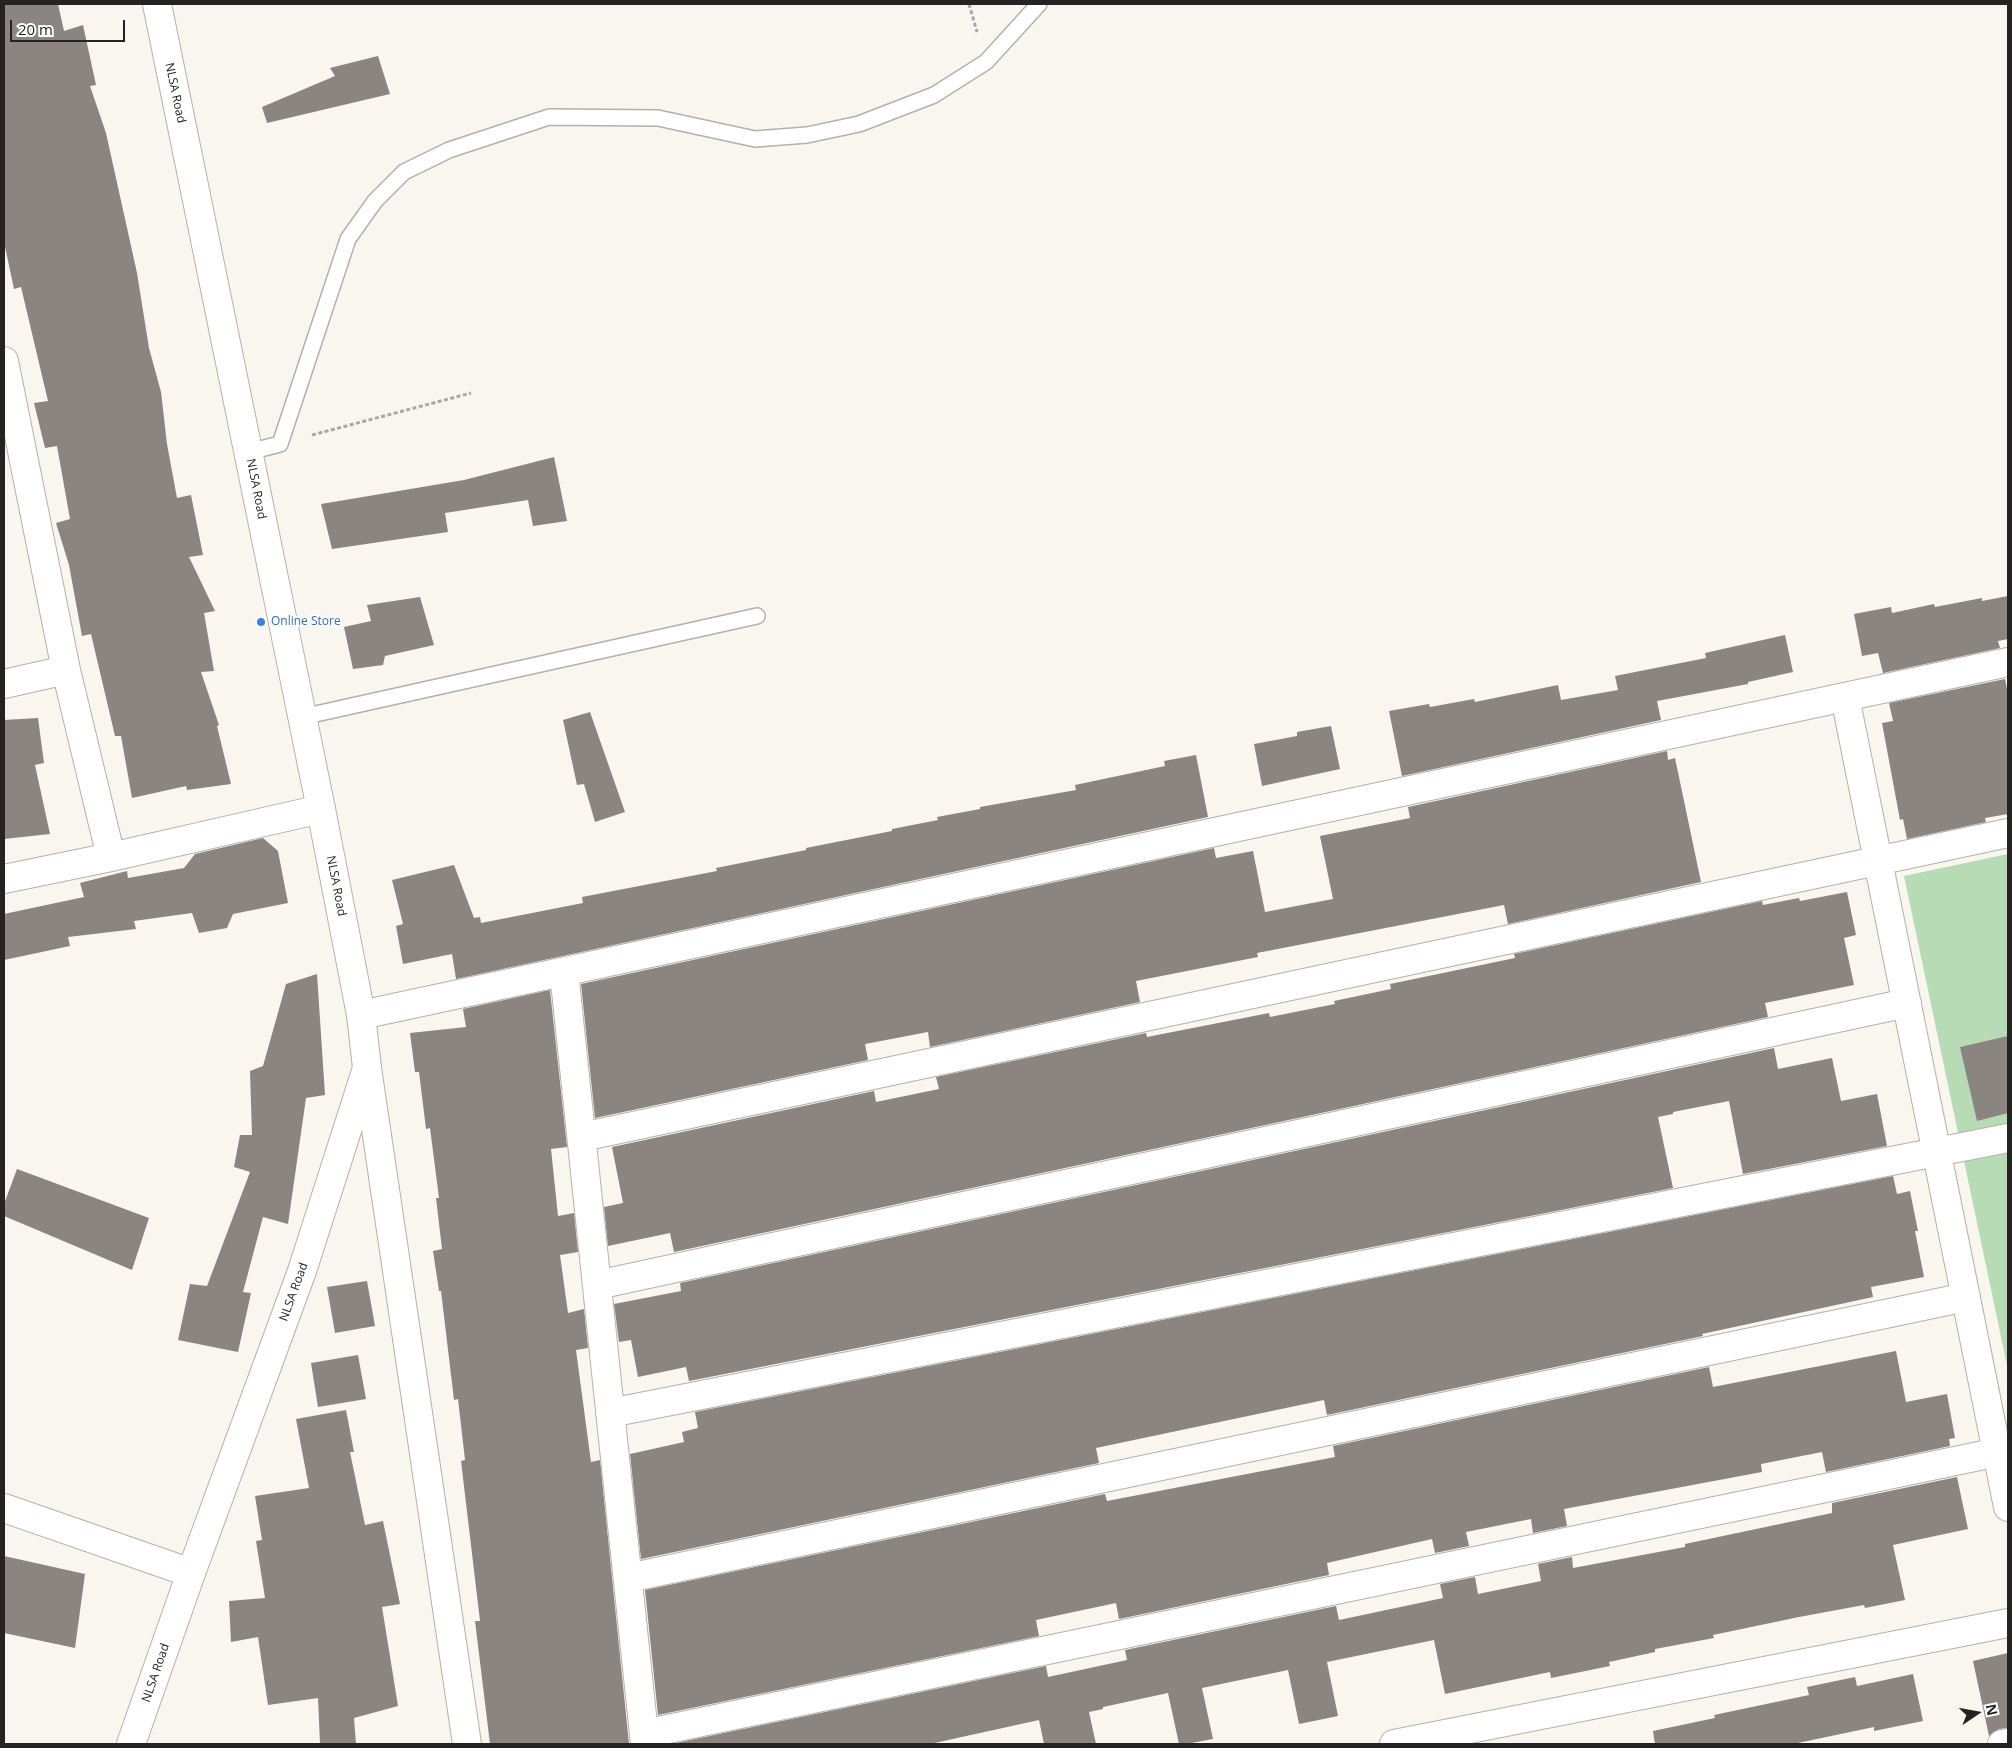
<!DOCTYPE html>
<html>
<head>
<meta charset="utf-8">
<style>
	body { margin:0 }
	#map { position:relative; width:2012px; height:1748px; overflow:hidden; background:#f9f5ef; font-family:"Open Sans",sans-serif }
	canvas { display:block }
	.frame { position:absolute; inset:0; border:5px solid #252321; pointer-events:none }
	.north { position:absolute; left:1952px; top:1688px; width:50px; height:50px; -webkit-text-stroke:4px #fff; paint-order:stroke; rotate:78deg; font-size:14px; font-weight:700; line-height:20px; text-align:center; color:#252321 }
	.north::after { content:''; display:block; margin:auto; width:18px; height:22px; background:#252321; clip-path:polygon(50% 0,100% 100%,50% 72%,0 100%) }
	.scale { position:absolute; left:10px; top:20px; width:115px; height:22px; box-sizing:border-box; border:2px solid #252321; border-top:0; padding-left:6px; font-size:15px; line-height:18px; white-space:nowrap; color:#252321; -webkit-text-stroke:4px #fff; paint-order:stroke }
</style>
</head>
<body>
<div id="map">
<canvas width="2012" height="1748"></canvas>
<div class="frame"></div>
<div class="north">N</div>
<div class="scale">20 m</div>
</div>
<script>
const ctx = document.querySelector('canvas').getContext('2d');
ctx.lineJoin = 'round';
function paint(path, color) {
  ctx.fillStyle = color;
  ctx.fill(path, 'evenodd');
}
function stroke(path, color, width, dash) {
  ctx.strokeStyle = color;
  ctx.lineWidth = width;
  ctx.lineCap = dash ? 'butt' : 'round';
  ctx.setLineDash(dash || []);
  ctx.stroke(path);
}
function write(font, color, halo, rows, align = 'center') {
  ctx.font = font + ' "Open Sans",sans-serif';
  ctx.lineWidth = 4;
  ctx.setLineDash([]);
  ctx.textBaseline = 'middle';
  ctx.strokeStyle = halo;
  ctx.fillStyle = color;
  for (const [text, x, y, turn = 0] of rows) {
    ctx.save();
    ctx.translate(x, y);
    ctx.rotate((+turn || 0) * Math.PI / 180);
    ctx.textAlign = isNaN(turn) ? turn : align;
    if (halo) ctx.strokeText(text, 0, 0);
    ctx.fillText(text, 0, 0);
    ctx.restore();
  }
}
const green = new Path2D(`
	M 2008,854 L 2008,1370 L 1904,876 Z`);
const building = new Path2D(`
	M 4,4 L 58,4 L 64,31 L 83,25 L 96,85 L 90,86 L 106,133 L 137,273 L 149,348 L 161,392 L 167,444 L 177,498 L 191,495 L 203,555 L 189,557 L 215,611 L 204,613 L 214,671 L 201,672 L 219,725 L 217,726 L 231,784 L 187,790 L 186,786 L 132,798 L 121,736 L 115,736 L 91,634 L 82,636 L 69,565 L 56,523 L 70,519 L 57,446 L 45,448 L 34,403 L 48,401 L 21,287 L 14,289 L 4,242 Z
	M 378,56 L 390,94 L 267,123 L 262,107 L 335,76 L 330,68 Z
	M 554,457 L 567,521 L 533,526 L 528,500 L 445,513 L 448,532 L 332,549 L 321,504 L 464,480 Z
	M 2008,596 L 2008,639 L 1998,641 L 2000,648 L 1883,673 L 1878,653 L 1862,656 L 1854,614 L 1891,607 L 1892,613 L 1934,604 L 1935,607 L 1982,598 L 1982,601 Z
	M 420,597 L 434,645 L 385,656 L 383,665 L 353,669 L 344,627 L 371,621 L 367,605 Z
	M 1785,635 L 1793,672 L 1748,682 L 1748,684 L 1657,701 L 1661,720 L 1402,776 L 1389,711 L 1429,704 L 1430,707 L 1474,699 L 1475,702 L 1558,685 L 1561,700 L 1618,690 L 1615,676 L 1706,658 L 1705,653 Z
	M 2005,679 L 2008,694 L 2008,814 L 1985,818 L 1986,822 L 1907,839 L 1903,819 L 1900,820 L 1882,723 L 1893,721 L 1889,703 Z
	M 590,712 L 625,812 L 595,822 L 584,784 L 577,785 L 563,720 Z
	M 38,718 L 44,763 L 35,765 L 50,834 L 4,839 L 4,720 Z
	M 1331,726 L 1340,769 L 1262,786 L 1254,744 L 1297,736 L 1297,732 Z
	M 1667,751 L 1668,760 L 1675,758 L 1701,882 L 1508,924 L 1504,905 L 1257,953 L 1258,957 L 1136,981 L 1140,1002 L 930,1047 L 928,1032 L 865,1044 L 868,1060 L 595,1118 L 581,984 L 1214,848 L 1216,858 L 1253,851 L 1265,912 L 1333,899 L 1320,836 L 1410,818 L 1408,807 Z
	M 1196,755 L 1208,817 L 456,979 L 452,954 L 403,964 L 396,926 L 403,924 L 392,880 L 454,865 L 474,918 L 480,917 L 481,923 L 583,903 L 582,897 L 717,871 L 716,868 L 806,850 L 806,848 L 892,831 L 892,829 L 938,820 L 937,817 L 980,809 L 980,807 L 1076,790 L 1075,785 L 1165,766 L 1164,761 Z
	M 263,838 L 278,851 L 288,903 L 233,914 L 227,928 L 199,933 L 192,913 L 134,921 L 136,929 L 68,937 L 70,946 L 4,960 L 4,914 L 84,897 L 80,883 L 127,871 L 128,878 L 184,868 L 195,854 Z
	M 1847,892 L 1856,935 L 1844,938 L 1854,985 L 1765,1003 L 1768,1017 L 674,1252 L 670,1233 L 608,1246 L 604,1207 L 623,1203 L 612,1147 L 874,1091 L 876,1102 L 939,1089 L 936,1077 L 1146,1033 L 1147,1037 L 1269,1013 L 1270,1017 L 1335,1004 L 1334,1001 L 1391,989 L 1390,984 L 1515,958 L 1514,954 L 1762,901 L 1763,905 L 1799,898 L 1800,901 Z
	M 317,974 L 325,1095 L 306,1098 L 288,1224 L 263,1217 L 243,1292 L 251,1293 L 238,1352 L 178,1340 L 190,1284 L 207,1286 L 250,1172 L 234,1167 L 240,1135 L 252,1135 L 250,1071 L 263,1066 L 286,984 Z
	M 550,990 L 567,1147 L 551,1149 L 558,1216 L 574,1213 L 578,1252 L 560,1255 L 568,1313 L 584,1309 L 588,1348 L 576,1350 L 591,1462 L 600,1460 L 629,1744 L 490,1744 L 475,1621 L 480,1621 L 461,1461 L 465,1460 L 458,1399 L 454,1400 L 441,1291 L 439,1291 L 433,1251 L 442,1249 L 436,1198 L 439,1198 L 430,1128 L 426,1129 L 419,1072 L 415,1072 L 410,1033 L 466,1027 L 463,1009 Z
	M 2008,1036 L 2008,1113 L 1977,1121 L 1960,1047 Z
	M 1774,1048 L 1778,1069 L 1832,1058 L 1841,1101 L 1877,1094 L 1887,1146 L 1743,1174 L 1729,1101 L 1673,1112 L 1673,1114 L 1658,1117 L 1673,1188 L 689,1381 L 686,1367 L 638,1377 L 631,1340 L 619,1342 L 614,1304 L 681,1291 L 680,1283 Z
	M 17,1169 L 149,1218 L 132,1270 L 4,1216 L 4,1204 Z
	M 1893,1176 L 1897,1194 L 1910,1191 L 1918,1231 L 1915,1231 L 1924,1277 L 1871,1287 L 1873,1297 L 1702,1334 L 1703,1336 L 1327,1415 L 1324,1400 L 1096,1448 L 1099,1463 L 641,1559 L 630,1454 L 684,1442 L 682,1432 L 698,1428 L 695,1412 Z
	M 367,1281 L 375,1326 L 335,1333 L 327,1287 Z
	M 1896,1351 L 1906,1402 L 1947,1394 L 1955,1438 L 1949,1439 L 1950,1446 L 1826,1472 L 1822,1452 L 1761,1464 L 1762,1472 L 1564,1509 L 1567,1526 L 1533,1533 L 1531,1519 L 1466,1532 L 1469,1546 L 1435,1553 L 1432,1539 L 1327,1563 L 1329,1575 L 1119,1619 L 1116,1603 L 1036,1620 L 1039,1636 L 658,1715 L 645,1590 L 1105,1494 L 1107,1501 L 1335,1457 L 1333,1446 L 1709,1367 L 1713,1387 Z
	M 358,1355 L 366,1399 L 318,1407 L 311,1363 Z
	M 346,1410 L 354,1452 L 350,1452 L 365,1525 L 383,1521 L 400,1604 L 382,1607 L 398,1706 L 354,1718 L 356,1744 L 320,1744 L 318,1698 L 268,1705 L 258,1637 L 231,1642 L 229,1601 L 265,1598 L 256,1541 L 262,1540 L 255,1496 L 309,1488 L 296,1419 Z
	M 1957,1477 L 1968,1529 L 1893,1545 L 1905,1600 L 1865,1608 L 1864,1605 L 1799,1617 L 1713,1635 L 1714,1638 L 1655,1649 L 1655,1652 L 1609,1662 L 1610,1666 L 1551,1678 L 1550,1672 L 1445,1694 L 1434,1640 L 1327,1662 L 1338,1716 L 1299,1724 L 1288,1670 L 1202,1688 L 1213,1739 L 1186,1744 L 1179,1744 L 1168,1693 L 1103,1707 L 1103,1709 L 1089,1712 L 1096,1744 L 1044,1744 L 1039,1720 L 930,1744 L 671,1744 L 1046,1666 L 1048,1677 L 1127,1660 L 1125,1650 L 1336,1606 L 1339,1620 L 1443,1598 L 1440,1584 L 1475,1577 L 1478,1594 L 1541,1581 L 1538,1564 L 1572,1557 L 1573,1568 L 1685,1547 L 1685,1544 L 1832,1513 L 1832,1503 Z
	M 4,1556 L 85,1574 L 75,1648 L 4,1633 Z
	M 2008,1653 L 2008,1728 L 1999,1729 L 1989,1736 L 1973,1661 Z
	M 1913,1674 L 1923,1721 L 1874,1731 L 1874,1727 L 1793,1744 L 1655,1744 L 1653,1731 L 1715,1718 L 1714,1715 L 1809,1695 L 1807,1687 L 1855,1677 L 1857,1686 Z`);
const path = new Path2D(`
	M 969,4 L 977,32
	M 312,435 L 471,393`);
const service = new Path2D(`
	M 249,452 L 280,444 L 348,239 L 375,201 L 404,172 L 449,150 L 549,117 L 658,118 L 755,139 L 807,135 L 859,124 L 934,95 L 986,62 L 1039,4
	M 302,717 L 757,616`);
const minor = new Path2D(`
	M 4,361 L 66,670 L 111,857
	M 4,684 L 66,670
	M 1845,697 L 2008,1507
	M 4,879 L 111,857 L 321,809
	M 564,972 L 645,1744
	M 361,1015 L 2008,662
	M 367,1068 L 467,1744
	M 582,1137 L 2008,833
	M 597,1285 L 1907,1003
	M 610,1413 L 2008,1138
	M 4,1508 L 191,1573
	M 628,1578 L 1966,1297
	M 644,1734 L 2008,1450
	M 1394,1744 L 2008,1623
	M 2002,1744 L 2008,1743`);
const secondary = new Path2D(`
	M 131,1744 L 191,1573 L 302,1271 L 367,1068 L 361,1015 L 321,809 L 157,4`);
const markers = [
	[261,622,5,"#3f7fe0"]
];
const streetNames = [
	["NLSA Road",175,93,78],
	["NLSA Road",256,489,79],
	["NLSA Road",336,886,79],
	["NLSA Road",294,1292,-70],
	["NLSA Road",156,1673,-71]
];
const shopNames = [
	["Online Store",271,622]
];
paint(green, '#b6dbb5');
paint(building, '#8b8581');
stroke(service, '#b4b1aa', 18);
stroke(minor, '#b4b1aa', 30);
stroke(secondary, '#b4b1aa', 30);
stroke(path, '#aba7a3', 3, [4, 2.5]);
stroke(service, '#fff', 15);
stroke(minor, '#fff', 28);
stroke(secondary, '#fff', 28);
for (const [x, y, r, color] of markers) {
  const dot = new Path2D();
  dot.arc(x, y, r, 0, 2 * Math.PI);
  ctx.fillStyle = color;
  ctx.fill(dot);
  stroke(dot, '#fff', 2);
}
write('12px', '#252321', '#fff', streetNames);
write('12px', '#366cbe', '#fff', shopNames, 'left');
</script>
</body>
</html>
